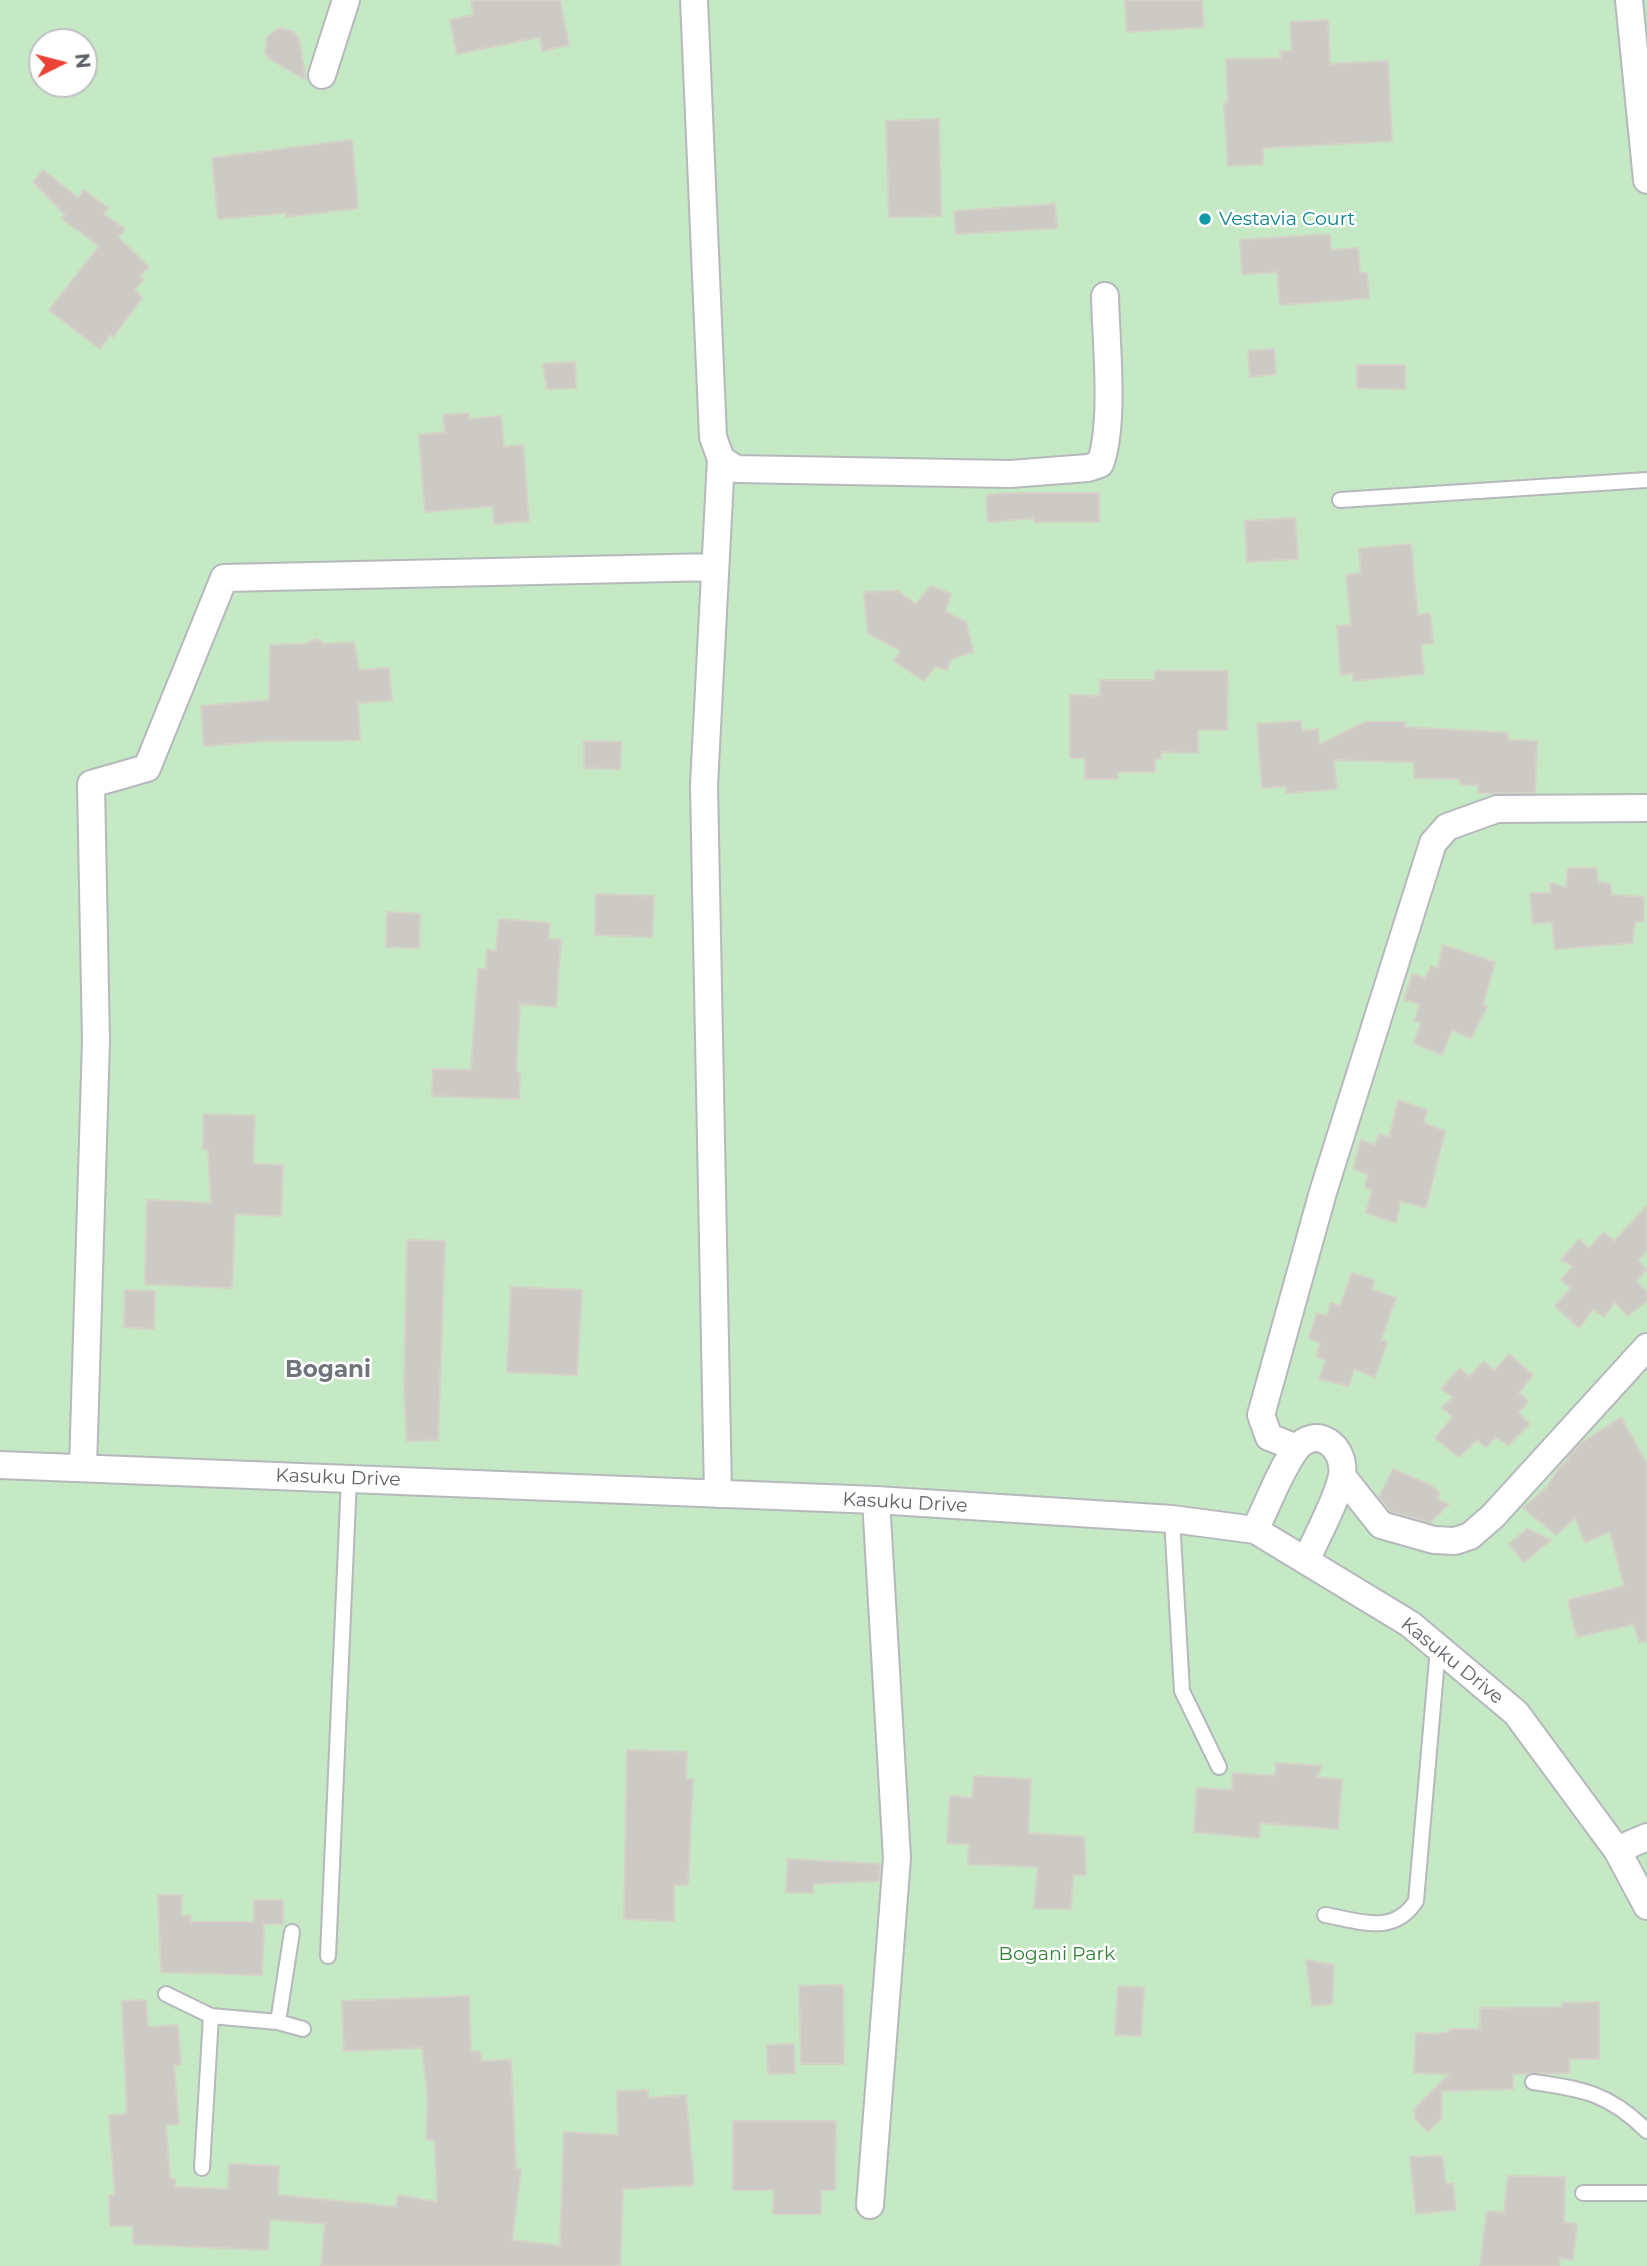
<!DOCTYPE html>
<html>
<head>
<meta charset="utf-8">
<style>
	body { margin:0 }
	#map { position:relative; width:1647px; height:2266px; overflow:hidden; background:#f1efe8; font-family:Montserrat,sans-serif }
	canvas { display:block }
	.north { position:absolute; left:28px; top:28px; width:70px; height:70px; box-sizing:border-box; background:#fff; border:2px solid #bfc1c3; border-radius:50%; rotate:84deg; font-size:19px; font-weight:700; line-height:28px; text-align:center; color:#5f6368 }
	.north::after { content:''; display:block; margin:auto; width:24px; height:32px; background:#ea4335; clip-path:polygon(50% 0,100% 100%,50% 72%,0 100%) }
</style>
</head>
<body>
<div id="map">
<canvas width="1647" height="2266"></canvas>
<div class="north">N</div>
</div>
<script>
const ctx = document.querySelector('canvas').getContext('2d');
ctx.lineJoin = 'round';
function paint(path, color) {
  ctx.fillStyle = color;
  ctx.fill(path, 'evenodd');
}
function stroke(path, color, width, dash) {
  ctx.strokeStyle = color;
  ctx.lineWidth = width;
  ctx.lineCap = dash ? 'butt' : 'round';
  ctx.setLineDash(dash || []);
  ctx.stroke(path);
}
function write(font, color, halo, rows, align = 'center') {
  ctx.font = font + ' Montserrat,sans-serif';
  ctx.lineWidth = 5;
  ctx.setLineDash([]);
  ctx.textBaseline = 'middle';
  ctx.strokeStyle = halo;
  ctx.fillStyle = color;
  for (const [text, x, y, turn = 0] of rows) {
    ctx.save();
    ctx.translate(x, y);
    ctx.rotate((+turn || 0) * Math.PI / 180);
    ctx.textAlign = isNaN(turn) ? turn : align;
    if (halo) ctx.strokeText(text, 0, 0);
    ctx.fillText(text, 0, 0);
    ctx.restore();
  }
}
const green = new Path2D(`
	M 0,0 L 1647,0 L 1647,2266 L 0,2266 ZM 42,42 L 84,42 L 84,84 L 42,84 Z`);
const building = new Path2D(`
	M 471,0 L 560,0 L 569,45 L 542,51 L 540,37 L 457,54 L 450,20 L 474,15 Z
	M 1125,0 L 1202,0 L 1204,27 L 1127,32 Z
	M 1328,20 L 1330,64 L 1388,61 L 1392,141 L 1263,148 L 1263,164 L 1228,166 L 1224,104 L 1228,103 L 1226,59 L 1281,58 L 1280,51 L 1292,51 L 1290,22 Z
	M 279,28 L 294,32 L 299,39 L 306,80 L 270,59 L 265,53 L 267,37 Z
	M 939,119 L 941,216 L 889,217 L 886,121 Z
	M 352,140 L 358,208 L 286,217 L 286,213 L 218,219 L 212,158 Z
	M 43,170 L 78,198 L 84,190 L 108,208 L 104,214 L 125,229 L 118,237 L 149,267 L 140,276 L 143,280 L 135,290 L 142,298 L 113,337 L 110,335 L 100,349 L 49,310 L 99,246 L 62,219 L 65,215 L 33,182 Z
	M 1055,204 L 1057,228 L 956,234 L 954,211 Z
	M 1330,234 L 1331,250 L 1358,248 L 1360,273 L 1367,273 L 1369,298 L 1280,305 L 1277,272 L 1242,274 L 1240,240 Z
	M 1274,349 L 1276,374 L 1250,377 L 1248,351 Z
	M 575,362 L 576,388 L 547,389 L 543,364 Z
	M 1357,365 L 1405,365 L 1405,389 L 1357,388 Z
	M 469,413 L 469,419 L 501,416 L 504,447 L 523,445 L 529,521 L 494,524 L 493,506 L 425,512 L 419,435 L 445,432 L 443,415 Z
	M 1007,493 L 1099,493 L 1099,522 L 1034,522 L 1034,518 L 988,522 L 986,495 Z
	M 1295,518 L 1298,559 L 1247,562 L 1245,521 Z
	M 1411,544 L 1418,615 L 1430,613 L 1433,643 L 1421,644 L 1424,674 L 1353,681 L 1353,673 L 1341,675 L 1337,626 L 1351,625 L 1346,575 L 1361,573 L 1359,549 Z
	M 931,586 L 951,594 L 945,612 L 966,622 L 973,652 L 951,659 L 947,670 L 935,666 L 924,681 L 894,661 L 901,651 L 868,633 L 864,592 L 898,591 L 916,604 Z
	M 316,639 L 325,644 L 354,642 L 359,670 L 389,668 L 392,700 L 358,703 L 360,740 L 266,741 L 204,746 L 201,706 L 269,700 L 270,645 L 305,644 Z
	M 1155,671 L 1228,671 L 1227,730 L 1198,730 L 1198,753 L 1161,752 L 1161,759 L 1155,759 L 1155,772 L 1117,772 L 1118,779 L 1085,779 L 1085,758 L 1070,758 L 1070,695 L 1100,696 L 1100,680 L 1155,680 Z
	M 1301,721 L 1302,731 L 1318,729 L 1319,745 L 1365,722 L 1405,722 L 1405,727 L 1508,733 L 1508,740 L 1537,741 L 1535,793 L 1478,793 L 1478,785 L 1460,784 L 1460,779 L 1414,778 L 1414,762 L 1334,760 L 1337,789 L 1286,793 L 1286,786 L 1262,788 L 1257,724 Z
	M 584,741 L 621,742 L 620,769 L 584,768 Z
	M 1568,868 L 1596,868 L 1598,882 L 1610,884 L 1612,895 L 1644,897 L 1644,921 L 1635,922 L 1632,943 L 1555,949 L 1552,922 L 1533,924 L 1530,893 L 1551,893 L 1550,883 L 1566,887 Z
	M 596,894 L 654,896 L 652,937 L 595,935 Z
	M 387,912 L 420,914 L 419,948 L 386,947 Z
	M 499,919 L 550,923 L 548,939 L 561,939 L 556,1007 L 520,1004 L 516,1072 L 520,1072 L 519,1099 L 432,1096 L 433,1069 L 471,1070 L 478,969 L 486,969 L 487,950 L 496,951 Z
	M 1443,945 L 1495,962 L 1483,1005 L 1487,1007 L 1471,1038 L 1452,1030 L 1442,1055 L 1414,1043 L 1421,1022 L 1414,1021 L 1420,1004 L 1404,1000 L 1412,974 L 1425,978 L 1431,966 L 1438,968 Z
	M 1398,1100 L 1427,1110 L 1424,1123 L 1445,1131 L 1426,1208 L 1400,1201 L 1396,1223 L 1366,1213 L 1372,1189 L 1365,1188 L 1368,1174 L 1353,1169 L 1361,1140 L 1375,1145 L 1379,1134 L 1389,1137 Z
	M 204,1114 L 255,1116 L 253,1164 L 283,1165 L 281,1216 L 235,1214 L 232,1288 L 145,1284 L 147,1200 L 211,1203 L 208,1149 L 203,1149 Z
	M 1647,1206 L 1647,1250 L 1638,1261 L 1647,1270 L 1636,1281 L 1647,1292 L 1647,1301 L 1628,1316 L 1615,1302 L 1604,1317 L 1593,1309 L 1579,1328 L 1555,1306 L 1571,1288 L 1561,1280 L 1573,1266 L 1561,1260 L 1579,1239 L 1589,1248 L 1604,1232 L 1614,1241 Z
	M 407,1240 L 445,1241 L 438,1440 L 407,1441 L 404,1391 Z
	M 1352,1273 L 1374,1280 L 1372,1290 L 1396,1298 L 1381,1340 L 1387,1342 L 1375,1377 L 1354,1369 L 1349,1386 L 1319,1379 L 1326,1360 L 1317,1357 L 1320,1343 L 1309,1338 L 1317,1313 L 1327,1316 L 1331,1303 L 1340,1306 Z
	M 511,1287 L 582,1290 L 577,1375 L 507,1372 Z
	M 125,1290 L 155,1291 L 154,1329 L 124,1327 Z
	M 1509,1354 L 1533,1375 L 1519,1393 L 1528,1401 L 1518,1413 L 1530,1424 L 1508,1445 L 1496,1437 L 1486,1447 L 1477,1440 L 1459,1457 L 1435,1438 L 1453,1417 L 1442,1408 L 1453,1397 L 1441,1389 L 1460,1368 L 1469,1377 L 1484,1361 L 1494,1371 Z
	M 1621,1417 L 1647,1464 L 1647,1641 L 1639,1642 L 1634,1624 L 1577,1637 L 1568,1600 L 1624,1586 L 1610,1532 L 1585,1542 L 1575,1518 L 1556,1535 L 1523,1508 L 1547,1487 L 1561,1465 L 1569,1460 L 1567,1458 L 1580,1444 Z
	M 1393,1469 L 1430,1485 L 1440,1493 L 1437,1499 L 1449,1504 L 1430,1523 L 1390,1511 L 1379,1497 Z
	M 1527,1529 L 1551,1540 L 1524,1562 L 1509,1544 Z
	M 627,1750 L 687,1752 L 686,1779 L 693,1779 L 688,1885 L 674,1885 L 674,1921 L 624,1919 Z
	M 1276,1763 L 1322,1766 L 1317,1777 L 1342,1780 L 1338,1829 L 1260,1823 L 1259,1838 L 1194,1832 L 1197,1788 L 1232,1790 L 1233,1773 L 1275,1776 Z
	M 974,1776 L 1031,1779 L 1028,1833 L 1084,1837 L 1086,1875 L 1073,1875 L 1071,1909 L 1034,1908 L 1038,1867 L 968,1864 L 969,1844 L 947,1843 L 950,1796 L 972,1798 Z
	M 788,1859 L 881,1864 L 879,1881 L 813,1884 L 813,1893 L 786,1892 Z
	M 158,1895 L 182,1895 L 181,1915 L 191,1916 L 191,1922 L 254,1922 L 254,1900 L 283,1900 L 283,1924 L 264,1924 L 262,1975 L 161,1972 Z
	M 1306,1960 L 1334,1965 L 1332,2004 L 1312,2006 Z
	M 843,1985 L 844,2064 L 801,2064 L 799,1986 Z
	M 1118,1986 L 1144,1988 L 1141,2036 L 1115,2035 Z
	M 469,1996 L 471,2052 L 480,2051 L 481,2061 L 511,2060 L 516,2169 L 521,2169 L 512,2240 L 560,2246 L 564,2132 L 618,2135 L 617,2091 L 648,2090 L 648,2098 L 686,2095 L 694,2185 L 623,2189 L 620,2266 L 321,2266 L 325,2224 L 270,2219 L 268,2250 L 133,2244 L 133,2226 L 110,2226 L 109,2195 L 115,2195 L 109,2115 L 127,2114 L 122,2001 L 146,2000 L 148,2027 L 178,2025 L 181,2064 L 174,2065 L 179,2124 L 166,2125 L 170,2179 L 175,2179 L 175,2187 L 228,2189 L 229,2164 L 279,2166 L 278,2195 L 396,2207 L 398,2195 L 437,2202 L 435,2140 L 426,2140 L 428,2099 L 422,2048 L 344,2051 L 342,2001 Z
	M 1599,2002 L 1599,2059 L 1569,2059 L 1570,2073 L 1513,2074 L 1513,2089 L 1442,2091 L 1441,2119 L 1428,2132 L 1415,2118 L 1415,2108 L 1449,2074 L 1414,2073 L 1416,2033 L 1436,2034 L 1449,2032 L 1449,2029 L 1480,2029 L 1480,2008 L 1562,2007 L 1562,2003 Z
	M 794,2044 L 795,2073 L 768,2074 L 767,2045 Z
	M 733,2121 L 836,2121 L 835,2190 L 821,2190 L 821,2214 L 773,2214 L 774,2190 L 733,2190 Z
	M 1442,2156 L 1446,2184 L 1453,2183 L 1456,2210 L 1416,2214 L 1410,2157 Z
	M 1508,2176 L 1565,2177 L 1564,2223 L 1577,2224 L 1573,2260 L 1560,2258 L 1559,2266 L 1480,2266 L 1487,2211 L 1504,2213 Z`);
const service = new Path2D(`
	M 1340,500 L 1647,480
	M 1172,1519 L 1182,1691 L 1219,1767
	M 1325,1915 C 1360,1921 1393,1936 1416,1901 L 1438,1648
	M 328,1956 L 349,1478
	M 166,1994 L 211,2016 L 278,2022 L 303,2029
	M 278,2022 L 292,1932
	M 1533,2082 C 1584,2089 1610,2094 1647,2131
	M 202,2168 L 211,2016
	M 1583,2193 L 1647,2193`);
const minor = new Path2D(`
	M 694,0 L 713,437 L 721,459 L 736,469 L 1010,474 L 1088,468 L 1100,464 C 1115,424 1106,342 1105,296
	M 1629,0 L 1647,180
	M 322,75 L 346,0
	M 1297,1448 L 1269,1437 L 1261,1415 L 1323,1192 L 1433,843 L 1447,827 L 1497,809 L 1647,808
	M 0,1465 L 876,1500 L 1172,1519 L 1255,1530 L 1410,1624 L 1516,1713 L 1617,1850 L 1647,1906
	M 83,1468 L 96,1041 L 91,784 L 147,768 L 224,578 L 715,567
	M 1342,1476 L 1381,1525 L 1434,1540 L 1455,1541 L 1470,1536 L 1493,1516 L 1647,1347
	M 718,1494 L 704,785 L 721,459
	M 1255,1530 C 1267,1506 1280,1470 1296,1449 C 1316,1424 1346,1446 1342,1475 C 1339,1496 1316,1538 1307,1559
	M 1617,1850 L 1647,1837
	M 870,2205 L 897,1858 L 876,1500`);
const markers = [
	[1205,219,7,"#0f9aa8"]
];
const cultureNames = [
	["Vestavia Court",1219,219]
];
const streetNames = [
	["Kasuku Drive",338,1478,2],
	["Kasuku Drive",905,1503,3],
	["Kasuku Drive",1452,1661,39]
];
const parkNames = [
	["Bogani Park",1057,1954]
];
const quarterNames = [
	["Bogani",328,1370]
];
paint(green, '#c5e8c5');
paint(building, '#cccac5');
stroke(building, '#d6d1c6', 2);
stroke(service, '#b5b8bc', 18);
stroke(minor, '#b5b8bc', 30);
stroke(service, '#fff', 14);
stroke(minor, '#fff', 26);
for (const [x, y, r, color] of markers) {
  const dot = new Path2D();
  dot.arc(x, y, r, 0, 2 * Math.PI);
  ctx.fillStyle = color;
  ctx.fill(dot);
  stroke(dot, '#fff', 2.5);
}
write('19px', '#0d838f', '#fff', cultureNames, 'left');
write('19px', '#5f6368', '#fff', streetNames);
write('19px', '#348238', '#fff', parkNames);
write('bold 23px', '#70757a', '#fff', quarterNames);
</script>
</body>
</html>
